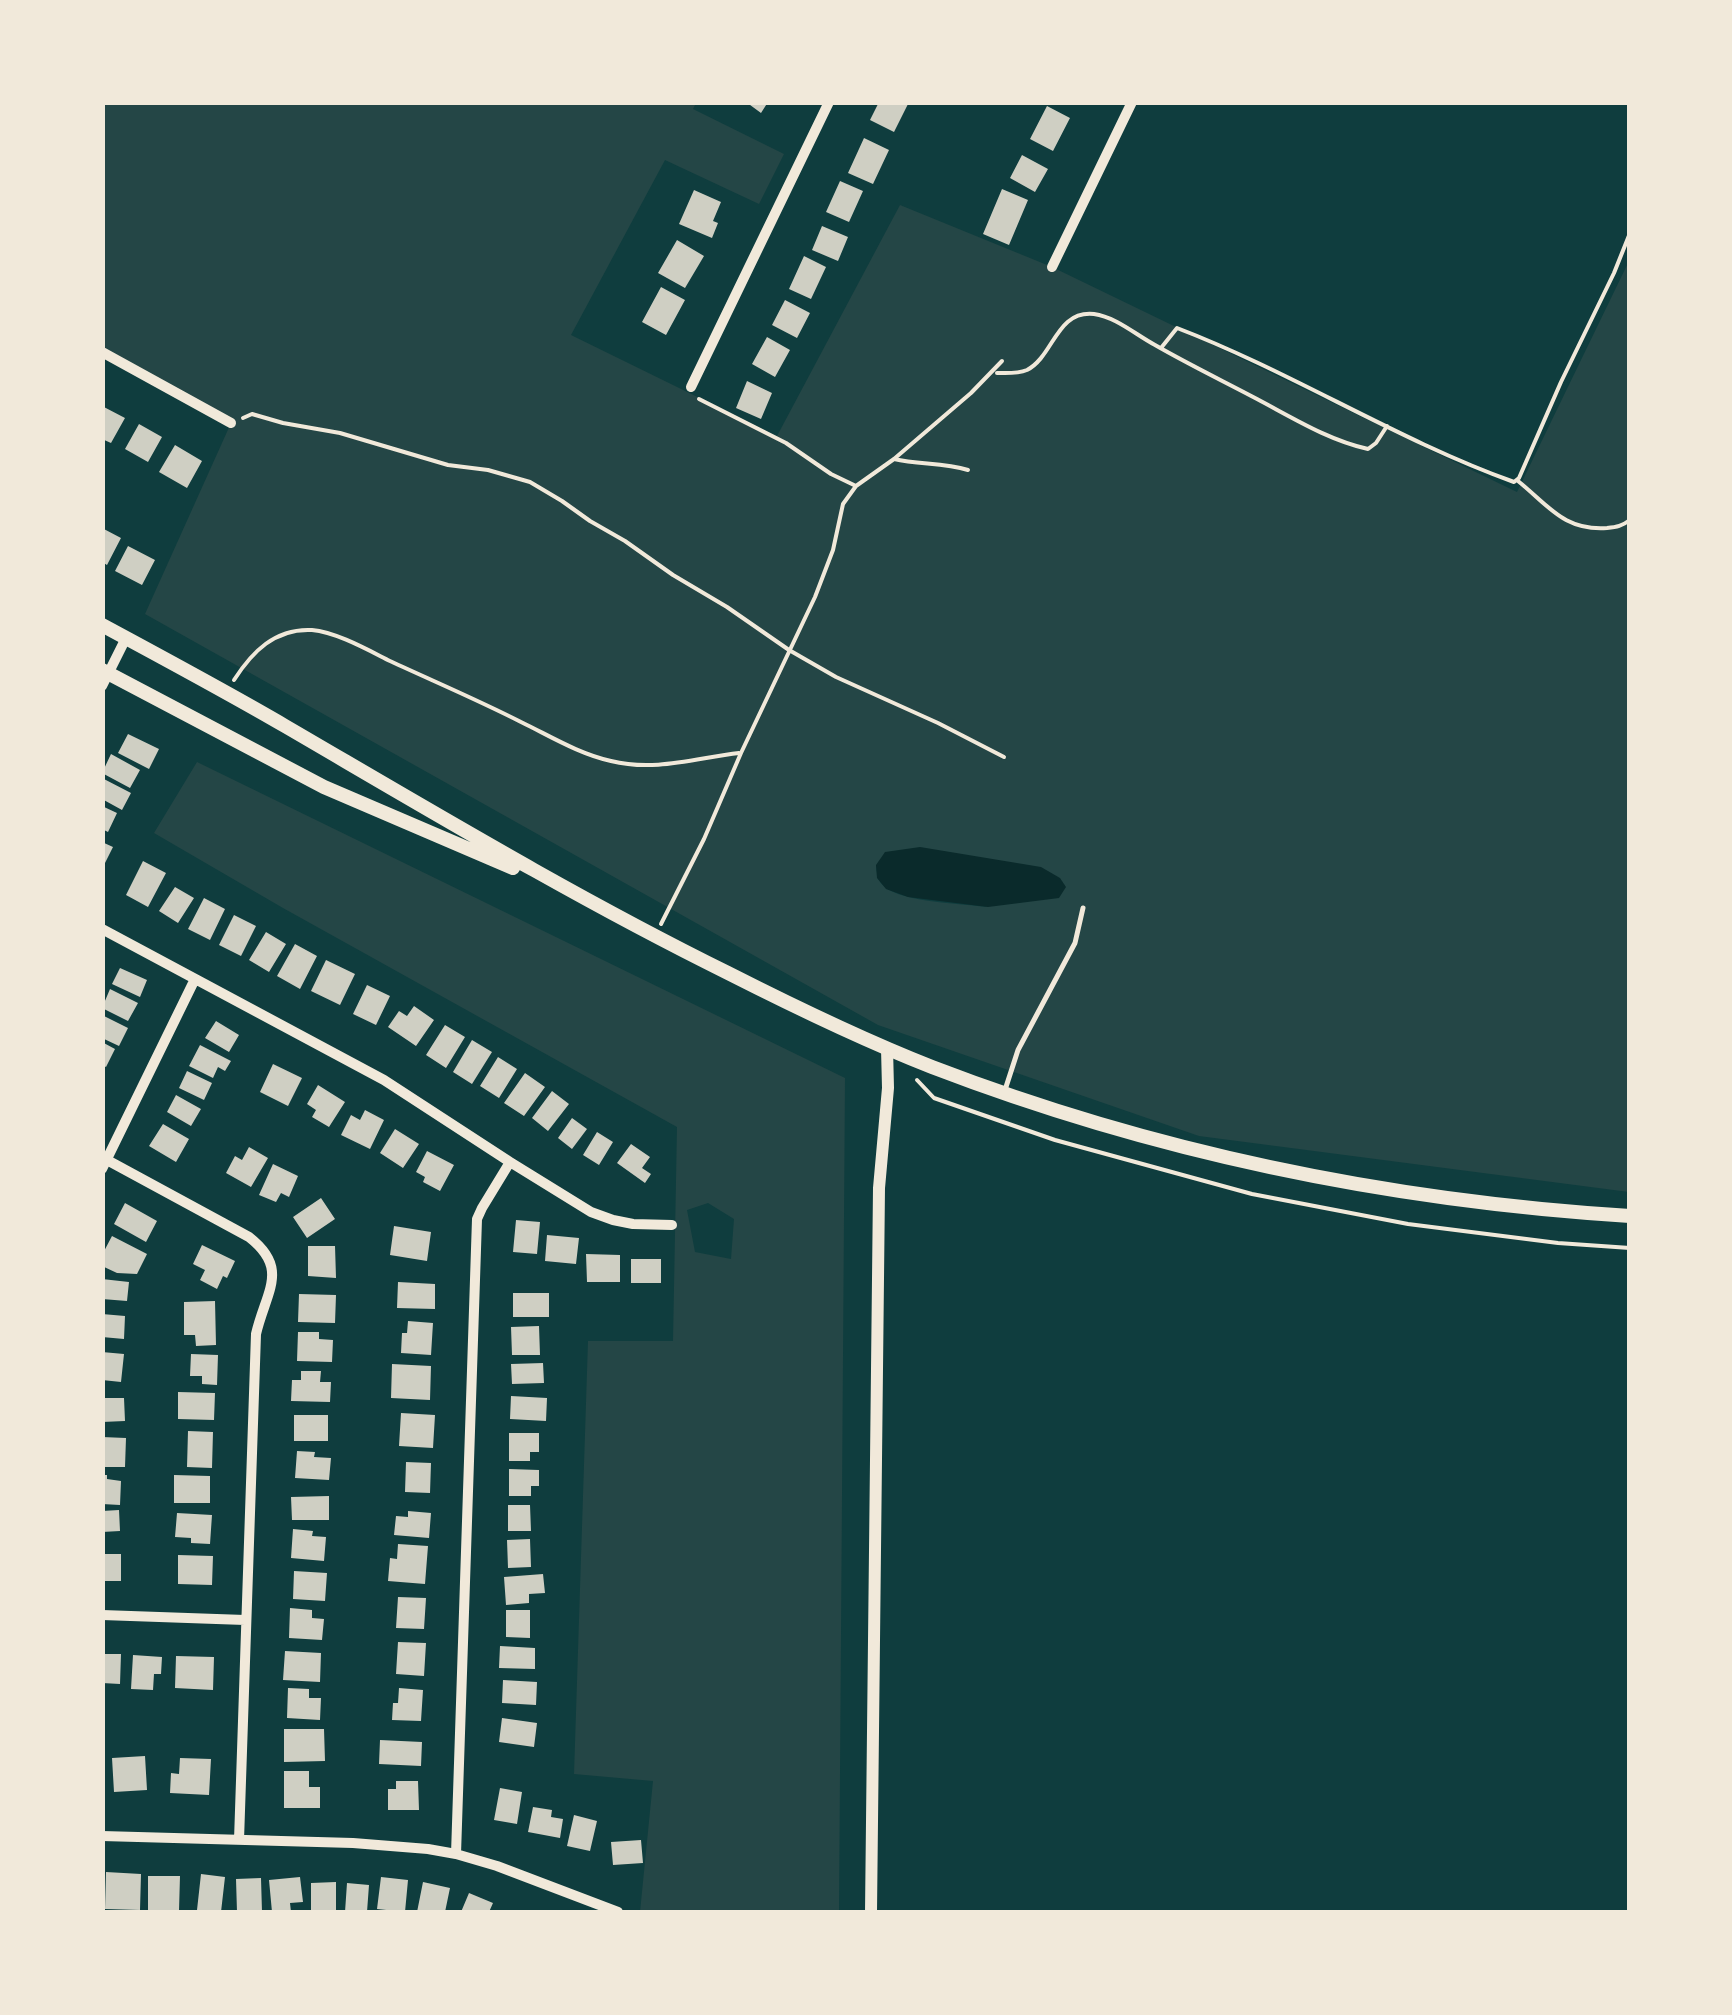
<!DOCTYPE html>
<html>
<head>
<meta charset="utf-8">
<style>
	body { margin:0 }
	#map { position:relative; width:1732px; height:2015px; overflow:hidden; background:#0f3d3e; font-family:Lora,serif }
	canvas { display:block }
	.frame { position:absolute; inset:0; border:105px solid #f1e9da; pointer-events:none }
</style>
</head>
<body>
<div id="map">
<canvas width="1732" height="2015"></canvas>
<div class="frame"></div>
</div>
<script>
const ctx = document.querySelector('canvas').getContext('2d');
ctx.lineJoin = 'round';
function paint(path, color) {
  ctx.fillStyle = color;
  ctx.fill(path, 'evenodd');
}
function stroke(path, color, width, dash) {
  ctx.strokeStyle = color;
  ctx.lineWidth = width;
  ctx.lineCap = dash ? 'butt' : 'round';
  ctx.setLineDash(dash || []);
  ctx.stroke(path);
}
const green = new Path2D(`
	M 103,103 L 696,103 L 693,109 L 784,154 L 759,204 L 665,160 L 571,335 L 777,436 L 900,205 L 1052,267 L 1517,492 L 1629,261 L 1629,1192 L 1199,1136 L 878,1025 L 145,614 L 231,423 L 103,352 ZM 876,865 L 988,907 C 964,904 902,902 885,887 C 877,881 877,874 876,865 Z
	M 197,762 L 845,1078 L 839,1912 L 640,1912 L 653,1781 L 574,1774 L 588,1341 L 673,1341 L 677,1127 L 283,908 L 154,833 ZM 708,1203 L 734,1219 L 731,1259 L 695,1252 L 687,1210 Z`);
const water = new Path2D(`
	M 920,847 L 1041,867 L 1060,878 L 1066,887 L 1059,898 L 988,907 L 908,897 L 886,889 L 877,878 L 876,865 L 885,852 Z`);
const building = new Path2D(`
	M 746,102 L 768,102 L 761,113 Z
	M 879,102 L 909,102 L 894,132 L 870,120 Z
	M 1047,106 L 1070,118 L 1053,151 L 1030,139 Z
	M 864,138 L 889,150 L 873,184 L 848,173 Z
	M 1022,155 L 1048,169 L 1035,192 L 1010,178 Z
	M 840,181 L 863,191 L 849,222 L 826,212 Z
	M 1002,189 L 1028,200 L 1009,245 L 983,234 Z
	M 694,190 L 721,202 L 713,221 L 718,223 L 712,238 L 679,224 Z
	M 822,226 L 848,237 L 838,261 L 812,250 Z
	M 677,240 L 704,256 L 685,288 L 658,273 Z
	M 804,256 L 826,267 L 811,299 L 789,289 Z
	M 661,287 L 685,300 L 666,335 L 642,322 Z
	M 785,300 L 810,313 L 797,338 L 772,325 Z
	M 767,337 L 790,350 L 775,377 L 752,364 Z
	M 747,381 L 772,393 L 761,419 L 736,408 Z
	M 102,406 L 125,418 L 111,443 L 102,439 Z
	M 139,424 L 162,437 L 148,462 L 125,449 Z
	M 175,445 L 202,461 L 187,488 L 159,472 Z
	M 102,528 L 121,538 L 107,565 L 102,562 Z
	M 128,546 L 155,560 L 142,585 L 115,571 Z
	M 128,734 L 159,749 L 149,769 L 118,753 Z
	M 111,754 L 140,770 L 130,788 L 102,773 Z
	M 102,778 L 131,793 L 122,810 L 102,799 Z
	M 102,806 L 117,813 L 108,832 L 102,829 Z
	M 102,842 L 113,847 L 102,869 Z
	M 143,861 L 166,873 L 148,907 L 126,895 Z
	M 175,887 L 194,898 L 178,923 L 159,911 Z
	M 204,898 L 225,909 L 210,940 L 188,929 Z
	M 234,915 L 256,926 L 241,956 L 219,945 Z
	M 266,932 L 286,944 L 269,972 L 249,960 Z
	M 295,944 L 317,956 L 300,989 L 277,976 Z
	M 326,960 L 355,974 L 340,1005 L 311,991 Z
	M 120,968 L 147,980 L 140,997 L 112,984 Z
	M 367,985 L 390,996 L 376,1025 L 353,1014 Z
	M 110,989 L 138,1003 L 128,1021 L 102,1008 Z
	M 414,1006 L 434,1020 L 416,1046 L 388,1027 L 399,1011 L 407,1016 Z
	M 102,1015 L 128,1028 L 119,1046 L 102,1038 Z
	M 216,1021 L 239,1035 L 229,1052 L 205,1038 Z
	M 445,1025 L 465,1037 L 446,1068 L 426,1055 Z
	M 472,1040 L 492,1052 L 472,1084 L 453,1072 Z
	M 102,1042 L 115,1049 L 106,1067 L 102,1065 Z
	M 200,1045 L 231,1061 L 225,1071 L 218,1067 L 213,1078 L 189,1066 Z
	M 498,1057 L 517,1069 L 499,1098 L 480,1086 Z
	M 273,1064 L 302,1078 L 288,1106 L 260,1092 Z
	M 187,1071 L 212,1083 L 204,1100 L 179,1088 Z
	M 525,1073 L 545,1087 L 524,1116 L 504,1103 Z
	M 318,1085 L 345,1102 L 329,1127 L 312,1117 L 316,1110 L 307,1104 Z
	M 552,1091 L 569,1104 L 548,1131 L 532,1118 Z
	M 176,1095 L 201,1109 L 191,1126 L 167,1112 Z
	M 365,1110 L 384,1120 L 370,1149 L 341,1135 L 351,1115 L 360,1120 Z
	M 572,1118 L 587,1129 L 572,1149 L 558,1138 Z
	M 163,1124 L 189,1139 L 176,1162 L 149,1146 Z
	M 395,1129 L 419,1144 L 403,1168 L 380,1153 Z
	M 597,1132 L 613,1142 L 599,1165 L 583,1155 Z
	M 631,1144 L 650,1157 L 642,1168 L 651,1174 L 645,1183 L 617,1163 Z
	M 249,1147 L 268,1158 L 251,1187 L 226,1173 L 235,1156 L 242,1160 Z
	M 427,1151 L 454,1165 L 440,1191 L 423,1182 L 425,1177 L 416,1172 Z
	M 273,1164 L 298,1176 L 289,1197 L 281,1193 L 276,1202 L 259,1195 Z
	M 321,1198 L 335,1219 L 307,1238 L 293,1217 Z
	M 125,1203 L 157,1221 L 146,1242 L 114,1224 Z
	M 516,1220 L 540,1222 L 537,1254 L 513,1252 Z
	M 394,1226 L 431,1232 L 427,1261 L 390,1255 Z
	M 547,1235 L 579,1238 L 576,1264 L 545,1261 Z
	M 112,1236 L 147,1254 L 137,1274 L 117,1273 L 102,1266 L 102,1255 Z
	M 202,1245 L 235,1261 L 227,1278 L 223,1276 L 217,1289 L 200,1280 L 205,1270 L 193,1264 Z
	M 308,1246 L 335,1246 L 336,1278 L 308,1276 Z
	M 586,1254 L 620,1255 L 620,1282 L 587,1282 Z
	M 631,1259 L 661,1259 L 661,1283 L 631,1283 Z
	M 102,1279 L 129,1282 L 127,1301 L 102,1299 Z
	M 398,1282 L 435,1284 L 435,1309 L 397,1308 Z
	M 513,1293 L 549,1293 L 549,1317 L 513,1317 Z
	M 299,1294 L 336,1295 L 335,1323 L 298,1322 Z
	M 215,1301 L 216,1345 L 196,1346 L 195,1335 L 184,1335 L 184,1302 Z
	M 102,1314 L 125,1316 L 124,1339 L 102,1337 Z
	M 408,1321 L 433,1323 L 431,1355 L 401,1353 L 402,1333 L 407,1333 Z
	M 539,1326 L 540,1355 L 512,1355 L 511,1327 Z
	M 298,1332 L 319,1332 L 319,1339 L 333,1340 L 332,1362 L 297,1361 Z
	M 102,1352 L 124,1354 L 121,1382 L 102,1380 Z
	M 191,1354 L 218,1355 L 217,1385 L 202,1384 L 202,1376 L 190,1376 Z
	M 543,1363 L 544,1383 L 512,1384 L 511,1364 Z
	M 392,1364 L 431,1366 L 430,1400 L 391,1398 Z
	M 301,1371 L 321,1371 L 320,1382 L 331,1382 L 330,1402 L 291,1401 L 292,1380 L 301,1380 Z
	M 178,1392 L 215,1393 L 214,1420 L 178,1419 Z
	M 511,1396 L 547,1398 L 546,1421 L 510,1419 Z
	M 102,1398 L 124,1398 L 125,1421 L 102,1422 Z
	M 401,1413 L 435,1415 L 433,1448 L 399,1446 Z
	M 294,1415 L 328,1415 L 328,1441 L 294,1441 Z
	M 188,1431 L 213,1432 L 212,1468 L 187,1467 Z
	M 509,1433 L 539,1433 L 539,1452 L 530,1452 L 530,1461 L 509,1461 Z
	M 102,1437 L 126,1438 L 125,1467 L 102,1467 Z
	M 297,1451 L 315,1452 L 314,1457 L 331,1458 L 329,1480 L 295,1478 Z
	M 406,1462 L 431,1463 L 430,1493 L 405,1492 Z
	M 509,1469 L 539,1470 L 539,1486 L 531,1486 L 531,1496 L 509,1496 Z
	M 102,1475 L 107,1475 L 107,1479 L 121,1481 L 120,1505 L 102,1504 Z
	M 174,1475 L 210,1476 L 210,1503 L 174,1503 Z
	M 329,1496 L 329,1520 L 292,1520 L 291,1497 Z
	M 508,1505 L 530,1505 L 531,1531 L 508,1531 Z
	M 119,1510 L 120,1531 L 102,1532 L 102,1511 Z
	M 408,1511 L 431,1513 L 429,1538 L 394,1535 L 396,1516 L 408,1517 Z
	M 177,1513 L 212,1515 L 210,1544 L 191,1543 L 191,1538 L 175,1537 Z
	M 293,1529 L 313,1531 L 312,1536 L 326,1537 L 324,1561 L 291,1558 Z
	M 530,1539 L 531,1567 L 508,1568 L 507,1540 Z
	M 398,1544 L 428,1546 L 425,1584 L 388,1581 L 390,1558 L 397,1559 Z
	M 102,1554 L 121,1554 L 121,1581 L 102,1581 Z
	M 178,1555 L 213,1556 L 212,1585 L 178,1584 Z
	M 294,1571 L 327,1573 L 325,1601 L 293,1599 Z
	M 543,1574 L 545,1593 L 529,1594 L 529,1603 L 506,1605 L 504,1577 Z
	M 398,1597 L 426,1598 L 424,1629 L 396,1628 Z
	M 290,1608 L 312,1610 L 312,1618 L 324,1619 L 322,1640 L 289,1638 Z
	M 506,1610 L 530,1610 L 530,1638 L 506,1637 Z
	M 398,1642 L 426,1643 L 424,1676 L 396,1674 Z
	M 500,1646 L 535,1648 L 535,1669 L 499,1668 Z
	M 285,1651 L 321,1653 L 320,1682 L 283,1680 Z
	M 102,1654 L 121,1654 L 120,1684 L 102,1683 Z
	M 133,1655 L 162,1657 L 161,1674 L 154,1674 L 153,1690 L 131,1689 Z
	M 176,1656 L 214,1657 L 213,1690 L 175,1688 Z
	M 503,1680 L 537,1682 L 536,1705 L 502,1703 Z
	M 288,1688 L 309,1689 L 309,1698 L 321,1698 L 320,1720 L 287,1718 Z
	M 399,1688 L 423,1690 L 421,1721 L 392,1720 L 393,1703 L 398,1703 Z
	M 502,1718 L 537,1723 L 534,1747 L 499,1742 Z
	M 284,1729 L 324,1729 L 325,1761 L 284,1762 Z
	M 380,1740 L 422,1742 L 421,1766 L 379,1764 Z
	M 145,1756 L 147,1790 L 114,1792 L 112,1758 Z
	M 180,1758 L 211,1759 L 209,1795 L 170,1793 L 171,1773 L 179,1774 Z
	M 284,1771 L 309,1771 L 309,1787 L 320,1787 L 320,1808 L 284,1808 Z
	M 396,1781 L 418,1781 L 419,1810 L 388,1810 L 388,1789 L 396,1789 Z
	M 500,1788 L 522,1792 L 517,1824 L 494,1820 Z
	M 533,1807 L 552,1810 L 551,1817 L 563,1819 L 560,1838 L 528,1832 Z
	M 574,1815 L 597,1821 L 590,1851 L 567,1846 Z
	M 641,1840 L 643,1863 L 613,1865 L 611,1842 Z
	M 106,1872 L 141,1874 L 140,1910 L 105,1909 Z
	M 201,1874 L 225,1877 L 221,1912 L 197,1910 Z
	M 148,1876 L 180,1876 L 179,1911 L 148,1911 Z
	M 300,1877 L 303,1902 L 290,1903 L 291,1912 L 272,1912 L 269,1880 Z
	M 381,1877 L 408,1880 L 405,1912 L 377,1909 Z
	M 261,1878 L 262,1912 L 237,1912 L 236,1879 Z
	M 336,1882 L 336,1912 L 311,1912 L 311,1883 Z
	M 423,1882 L 450,1888 L 445,1912 L 417,1912 Z
	M 347,1883 L 369,1885 L 367,1912 L 345,1912 Z
	M 469,1893 L 493,1903 L 489,1912 L 461,1912 Z`);
const path = new Path2D(`
	M 1161,348 L 1177,328 C 1292,372 1397,440 1514,482 L 1519,478 L 1561,382 L 1614,273 L 1630,233
	M 997,373 C 1008,373 1017,374 1027,370 C 1054,356 1056,310 1094,314 C 1116,317 1136,335 1155,345 C 1188,364 1223,381 1257,399 C 1293,418 1328,440 1368,449 L 1376,443 L 1387,426
	M 699,399 L 786,443 L 831,474 L 856,486
	M 243,418 L 252,414 L 283,423 L 340,433 L 448,465 L 488,470 L 530,482 L 562,501 L 590,521 L 625,541 L 673,575 L 727,607 L 789,650 L 836,677 L 938,723 L 1004,757
	M 894,459 C 919,465 943,462 968,470
	M 1518,481 C 1549,506 1564,531 1607,528 C 1617,527 1622,526 1630,520
	M 234,680 C 252,652 275,628 312,630 C 336,632 368,650 390,661 C 433,681 478,700 521,722 C 550,736 579,754 611,761 C 655,772 696,758 739,753
	M 661,924 L 704,839 L 741,753 L 815,597 L 833,550 L 843,504 L 856,486 L 894,459 L 971,393 L 1002,361
	M 917,1080 L 934,1098 L 1055,1140 L 1252,1194 L 1408,1224 L 1558,1243 L 1630,1248`);
const service = new Path2D(`
	M 1005,1090 L 1018,1050 L 1075,943 L 1083,908`);
const minor = new Path2D(`
	M 1052,267 L 1132,102
	M 102,352 L 231,423
	M 691,387 L 829,102
	M 102,686 L 126,638
	M 102,929 L 384,1080 L 510,1162 L 591,1212 L 613,1220 L 633,1224 L 672,1225
	M 107,1160 L 249,1237 C 290,1269 266,1291 256,1334 L 239,1840
	M 102,1169 L 195,979
	M 102,1615 L 245,1620
	M 102,1836 L 353,1843 L 428,1849 L 456,1854 L 497,1866 L 618,1912
	M 456,1854 L 477,1219 L 482,1208 L 510,1162`);
const tertiary = new Path2D(`
	M 871,1912 L 879,1188 L 888,1088 L 887,1048`);
const secondary = new Path2D(`
	M 102,625 C 163,658 225,691 285,726 C 431,811 576,898 728,973 C 795,1007 863,1040 932,1067 C 1156,1153 1390,1201 1630,1216
	M 102,670 L 324,787 L 513,868`);
paint(green, '#244646');
paint(water, '#0a2a2b');
paint(building, '#cfcfc3');
stroke(path, '#f1e9da', 4);
stroke(service, '#f1e9da', 5);
stroke(minor, '#f1e9da', 10);
stroke(tertiary, '#f1e9da', 12);
stroke(secondary, '#f1e9da', 14);
</script>
</body>
</html>
